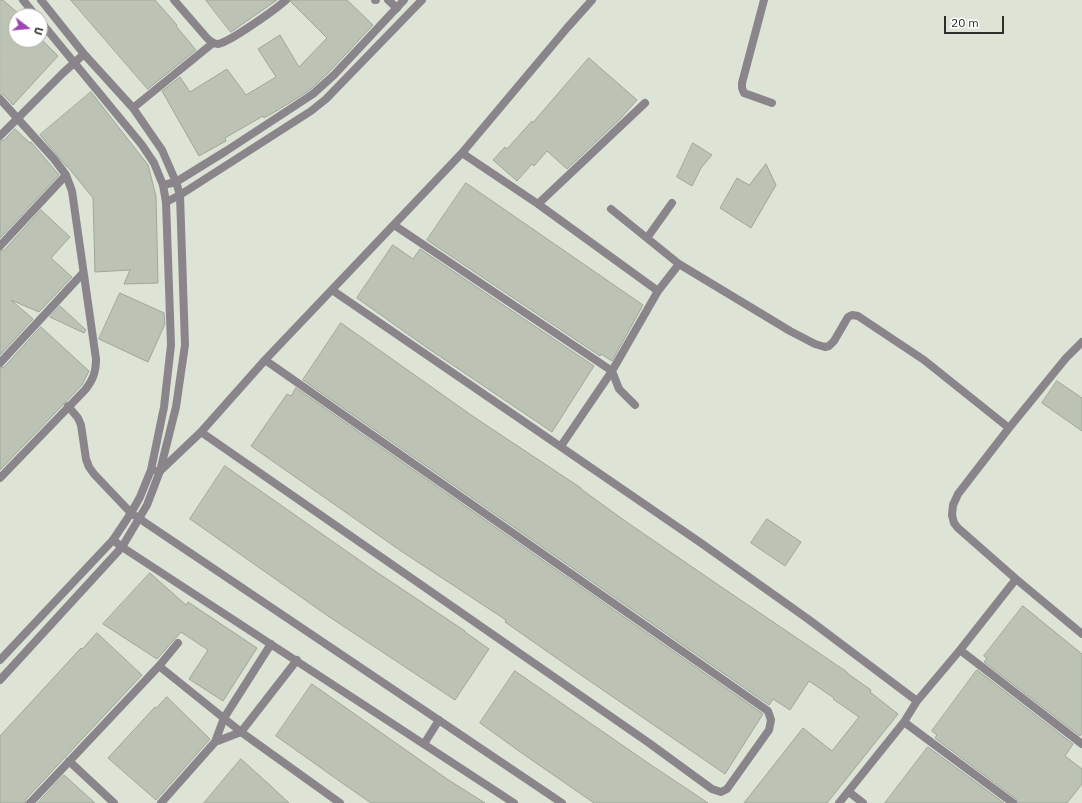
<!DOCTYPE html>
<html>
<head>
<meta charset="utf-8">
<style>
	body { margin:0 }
	#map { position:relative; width:1082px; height:803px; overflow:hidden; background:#dde4d6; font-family:"IBM Plex Sans",sans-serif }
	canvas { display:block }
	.north { position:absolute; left:8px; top:8px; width:40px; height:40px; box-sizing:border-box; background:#fff; border:1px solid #abaca9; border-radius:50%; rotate:106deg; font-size:11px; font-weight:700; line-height:16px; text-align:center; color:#2c2f29 }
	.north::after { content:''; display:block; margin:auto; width:14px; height:18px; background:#9d47b4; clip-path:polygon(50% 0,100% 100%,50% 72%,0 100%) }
	.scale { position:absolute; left:944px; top:16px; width:60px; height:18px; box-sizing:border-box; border:2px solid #2c2f29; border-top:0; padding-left:5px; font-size:12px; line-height:14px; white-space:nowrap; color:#2c2f29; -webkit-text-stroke:3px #fff; paint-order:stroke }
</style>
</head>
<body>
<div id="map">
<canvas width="1082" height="803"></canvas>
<div class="north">U</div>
<div class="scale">20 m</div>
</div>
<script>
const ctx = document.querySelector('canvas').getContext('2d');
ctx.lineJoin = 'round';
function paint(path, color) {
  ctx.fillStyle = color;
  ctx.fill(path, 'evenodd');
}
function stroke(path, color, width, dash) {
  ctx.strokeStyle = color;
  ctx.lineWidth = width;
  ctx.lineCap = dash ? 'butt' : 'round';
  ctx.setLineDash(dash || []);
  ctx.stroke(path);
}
const building = new Path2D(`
	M 0,0 L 3,0 L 21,16 L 16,16 L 16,40 L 40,40 L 40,38 L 58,56 L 13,105 L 4,95 L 0,94 Z
	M 71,0 L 155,0 L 177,25 L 176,26 L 196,50 L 148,89 Z
	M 206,0 L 277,0 L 231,32 Z
	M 291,0 L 347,0 L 373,25 L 330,71 L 310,90 L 278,110 L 264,118 L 263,116 L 225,138 L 226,141 L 199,156 L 162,91 L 180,77 L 190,92 L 227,69 L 246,95 L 276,77 L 258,49 L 280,35 L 299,67 L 327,38 L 291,2 Z
	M 589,58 L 637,100 L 620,119 L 567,169 L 547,151 L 534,166 L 532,164 L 517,181 L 493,160 L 505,147 L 507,149 L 532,121 L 533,122 Z
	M 91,92 L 148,165 L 156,196 L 158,283 L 124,284 L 130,270 L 95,272 L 93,198 L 67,166 L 67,167 L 40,135 Z
	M 15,129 L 30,143 L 31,142 L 59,175 L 0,238 L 0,141 L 4,140 Z
	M 693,143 L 712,155 L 701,168 L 692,186 L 677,177 Z
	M 766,164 L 776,185 L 751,228 L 720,208 L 737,178 L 749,185 Z
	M 466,183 L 643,305 L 612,361 L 601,354 L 600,356 L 427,240 Z
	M 41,210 L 70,237 L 51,258 L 72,277 L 39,312 L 11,300 L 33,319 L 0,355 L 0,251 L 4,250 Z
	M 393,245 L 413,259 L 420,249 L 594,366 L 552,432 L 426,347 L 357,298 Z
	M 120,293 L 164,313 L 165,324 L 148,362 L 99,339 Z
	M 60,306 L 86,330 L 84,333 L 50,317 Z
	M 341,323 L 474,417 L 581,488 L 581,489 L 628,523 L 720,586 L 847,672 L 847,673 L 871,690 L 870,692 L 898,714 L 827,803 L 744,803 L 803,728 L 832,751 L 859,717 L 833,699 L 834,698 L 809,681 L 790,710 L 773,699 L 769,705 L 303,380 Z
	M 41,327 L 89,371 L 82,385 L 0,470 L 0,368 L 4,367 Z
	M 1057,381 L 1082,398 L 1082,431 L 1042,403 Z
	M 296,388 L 763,714 L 725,774 L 565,664 L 505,622 L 506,620 L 401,551 L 251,446 L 287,394 L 291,396 Z
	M 225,466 L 372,569 L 465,631 L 465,632 L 489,649 L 455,700 L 328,616 L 190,519 Z
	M 767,519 L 801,542 L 785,566 L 751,543 Z
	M 150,573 L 186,605 L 188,602 L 257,648 L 223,701 L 189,679 L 208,650 L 181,632 L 157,659 L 103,624 Z
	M 1023,606 L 1082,654 L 1082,733 L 1080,736 L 984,662 L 987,658 L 984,656 Z
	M 97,633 L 142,675 L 26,799 L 25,803 L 0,803 L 0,736 L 81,648 L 82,649 Z
	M 977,670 L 1073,744 L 1065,756 L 1082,769 L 1082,784 L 1067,803 L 1018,803 L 1016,799 L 935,738 L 937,735 L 932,731 Z
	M 515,671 L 651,765 L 708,803 L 594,803 L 526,756 L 480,723 Z
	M 312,684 L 447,779 L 485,803 L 371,803 L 345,785 L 276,736 Z
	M 167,697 L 210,739 L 156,800 L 108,758 L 155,707 L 156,708 Z
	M 928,747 L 1004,803 L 885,803 Z
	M 241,759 L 271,786 L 289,803 L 204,803 Z
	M 64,775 L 85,794 L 95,803 L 38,803 Z`);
const minor = new Path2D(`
	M 23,0 L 36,16
	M 41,0 L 84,54 L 133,108 L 162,150 L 176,182
	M 174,0 L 207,38 C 210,41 213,44 218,44 C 230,42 276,9 286,0
	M 375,0 L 376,0
	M 388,0 L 397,8
	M 764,0 L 742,83 L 742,88 L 744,93 L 772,103
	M 40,21 L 142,145 L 154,163 L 163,185
	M 0,99 L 54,159 L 66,175 L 72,191 L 96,359 C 96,372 93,380 85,390 L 0,478
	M 133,108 L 213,43
	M 0,136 L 63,73 L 84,54
	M 462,153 L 538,204 L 658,291
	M 538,204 L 645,103
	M 611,209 L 679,264 L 790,331 L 815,344 L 825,347 L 829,346 L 834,341 L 848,317 L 852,315 L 858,316 L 924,360 L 1009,428
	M 394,225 L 612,371 L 619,389 L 635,405
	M 647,238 L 672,203
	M 0,246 L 66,175
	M 332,290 L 701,543 L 808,619 L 917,701
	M 0,363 L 83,273
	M 68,406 L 78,418 L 81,425 L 86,459 L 89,467 L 94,474 L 131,513 L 562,803
	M 201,432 L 649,743 L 712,789 L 721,792 L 727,789 L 769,730 L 771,720 L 768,711 L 265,360
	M 561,446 L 612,371 L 658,291 L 679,264
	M 157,471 L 160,471 L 201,432 L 265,360 L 462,153 L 567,28 L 592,0
	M 113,540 L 122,547 L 514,803
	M 1016,579 L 958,528 L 954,523 L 952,515 L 953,505 L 958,494 L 1009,428 L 1066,358 L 1082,342
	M 960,650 L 1082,744
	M 159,666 L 241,732 L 340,803
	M 904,722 L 1013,803
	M 215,742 L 241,732 L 297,660
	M 424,744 L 439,720
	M 69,761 L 114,803
	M 849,792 L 863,803
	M 30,803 L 159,666 L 178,643
	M 161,803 L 215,742 L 224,718 L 271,644
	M 839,803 L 904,722 L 917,701 L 960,650 L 1016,579 L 1082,634`);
const tertiary = new Path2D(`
	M 166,202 L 180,195 L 311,111 L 326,99 L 422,0
	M 0,660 L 113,540 L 131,513 L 140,497 L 151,470 L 164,407 L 171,345 L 166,202 L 163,185 L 176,182 L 226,151 L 313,94 L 334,75 L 404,0
	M 0,680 L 122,547 L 147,505 L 160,471 L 176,407 L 185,345 L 180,195 L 176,182`);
paint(building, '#bcc3b5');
stroke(building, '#9fa699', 1);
stroke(minor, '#89858a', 8);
stroke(tertiary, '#89858a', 8);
</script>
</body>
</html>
